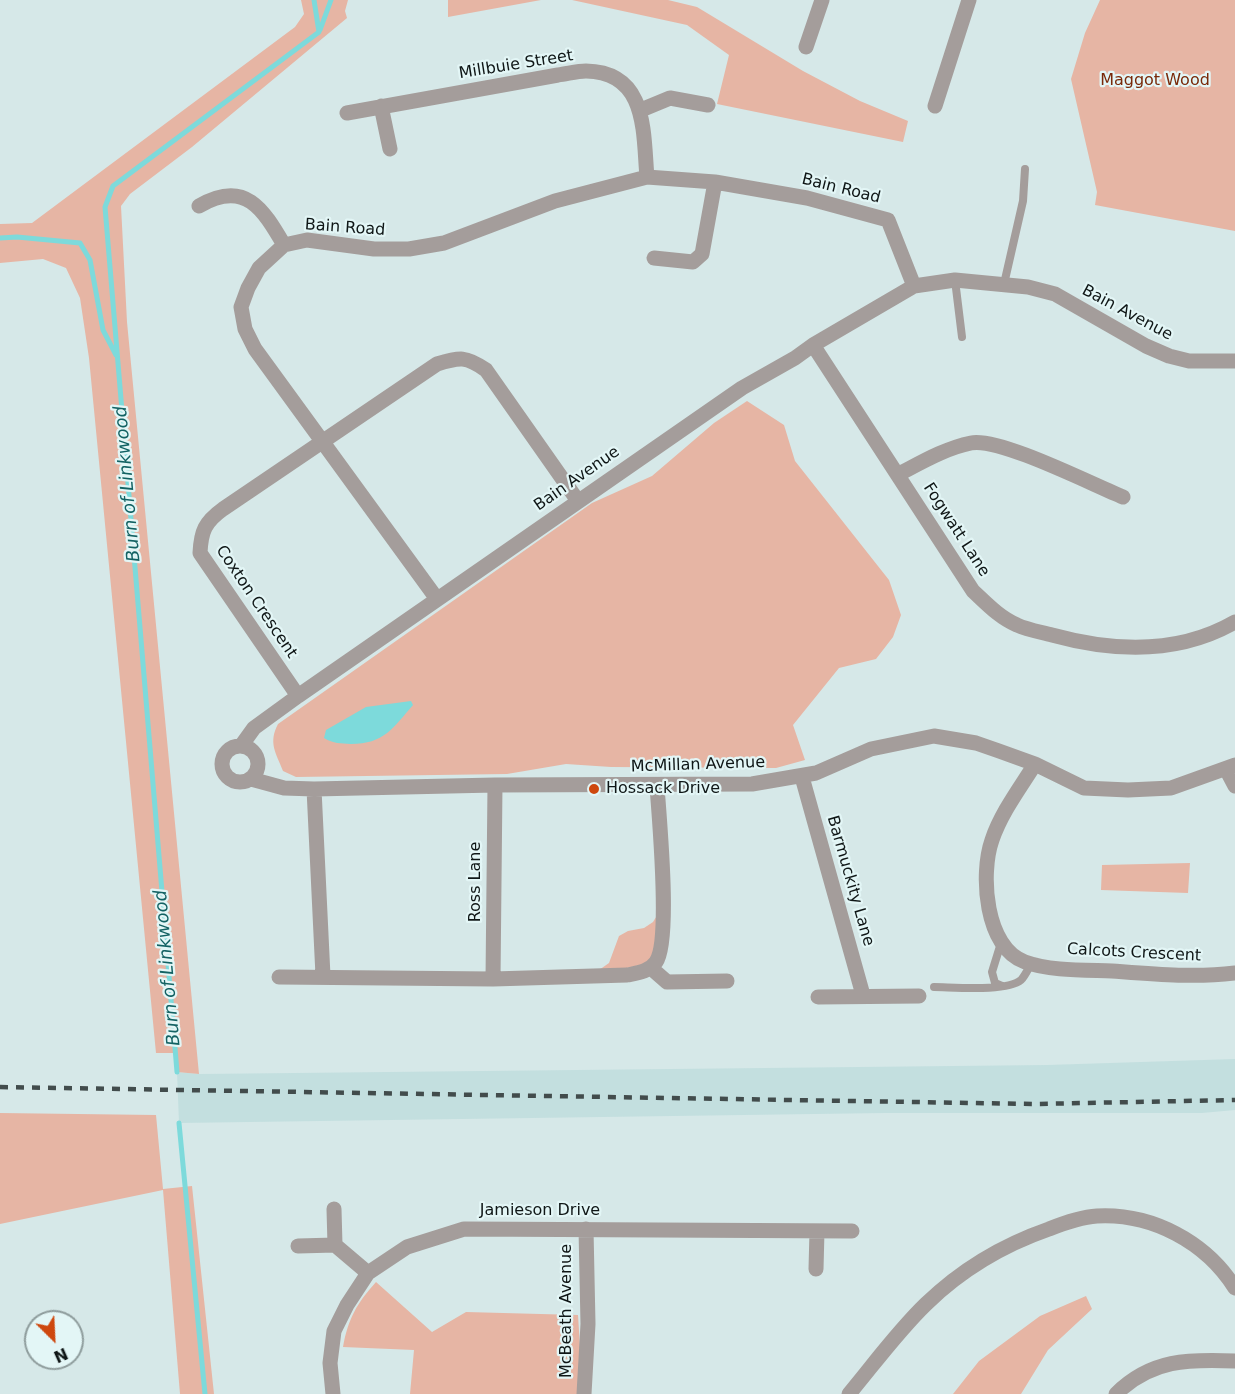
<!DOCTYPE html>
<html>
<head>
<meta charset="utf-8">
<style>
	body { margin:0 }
	#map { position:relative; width:1235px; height:1394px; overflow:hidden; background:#d6e8e8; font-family:"DejaVu Sans",sans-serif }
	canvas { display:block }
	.north { position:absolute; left:24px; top:1310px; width:60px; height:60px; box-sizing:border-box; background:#e3f6f6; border:2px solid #8e9c9c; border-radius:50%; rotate:156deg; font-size:16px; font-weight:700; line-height:24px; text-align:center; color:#0f1616 }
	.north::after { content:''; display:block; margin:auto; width:21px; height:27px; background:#ce480e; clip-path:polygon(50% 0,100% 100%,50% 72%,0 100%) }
</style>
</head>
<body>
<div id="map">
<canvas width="1235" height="1394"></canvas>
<div class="north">N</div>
</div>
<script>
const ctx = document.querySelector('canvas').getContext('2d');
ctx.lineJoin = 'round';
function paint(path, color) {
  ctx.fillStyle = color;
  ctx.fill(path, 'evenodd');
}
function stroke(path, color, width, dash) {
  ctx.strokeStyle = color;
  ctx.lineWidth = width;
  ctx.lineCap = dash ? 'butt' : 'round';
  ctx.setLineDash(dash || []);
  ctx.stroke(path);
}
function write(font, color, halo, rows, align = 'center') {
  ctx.font = font + ' "DejaVu Sans",sans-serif';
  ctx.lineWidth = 4.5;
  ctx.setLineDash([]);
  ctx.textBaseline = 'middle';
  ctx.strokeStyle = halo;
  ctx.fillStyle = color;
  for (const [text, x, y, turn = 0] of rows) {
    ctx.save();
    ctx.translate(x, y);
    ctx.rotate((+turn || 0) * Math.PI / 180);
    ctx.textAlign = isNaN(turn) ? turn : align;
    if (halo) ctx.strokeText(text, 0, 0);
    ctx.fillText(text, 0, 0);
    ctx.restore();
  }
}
const built = new Path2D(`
	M 1235,1059 L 1235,1110 L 1202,1113 L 885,1113 L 179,1123 L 177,1072 L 200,1074 L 1047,1065 Z`);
const green = new Path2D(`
	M 301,0 L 348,0 L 345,11 L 347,18 L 192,147 L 130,194 L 121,206 L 127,322 L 199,1074 L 177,1072 L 175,1053 L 156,1053 L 89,358 L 80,298 L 66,268 L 43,259 L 0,263 L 0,224 L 32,223 L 295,27 L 304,14 Z
	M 448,0 L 541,0 L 448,17 Z
	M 572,0 L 668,0 L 697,7 L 803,71 L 860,101 L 908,121 L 903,142 L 717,104 L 729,55 L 687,25 Z
	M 1100,0 L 1235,0 L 1235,231 L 1095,205 L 1097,192 L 1071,79 L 1085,33 Z
	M 747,401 L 784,425 L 795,461 L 889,580 L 901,615 L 893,637 L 876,659 L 839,668 L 793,725 L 805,760 L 776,768 L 611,767 L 566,764 L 507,774 L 296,777 L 283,771 C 276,753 268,743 278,724 L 592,503 L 652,476 L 714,423 Z
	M 1190,863 L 1188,893 L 1101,890 L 1102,865 Z
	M 664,904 L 657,961 L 589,977 L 609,963 L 619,936 L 628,931 L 644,928 L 653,922 Z
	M 0,1113 L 156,1115 L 163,1189 L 192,1186 L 214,1394 L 180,1394 L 163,1190 L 0,1224 Z
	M 376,1282 L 432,1332 L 466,1312 L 578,1315 L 580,1347 L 578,1394 L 410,1394 L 414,1350 L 343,1347 C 348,1319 357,1303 376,1282 Z
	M 1086,1296 L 1092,1309 L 1048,1350 L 1021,1394 L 953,1394 L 979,1361 L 1040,1316 Z`);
const water = new Path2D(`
	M 411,701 L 413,705 C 393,728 384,744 351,744 C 340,743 334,744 324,738 L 326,730 L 366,707 Z`);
const stream = new Path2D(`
	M 320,30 L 331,0
	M 0,238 L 17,237 L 80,243 L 90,260 L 103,330 L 116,355
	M 177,1072 L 105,207 L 113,186 L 319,32 L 314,0
	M 179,1123 L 205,1394`);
const lane = new Path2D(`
	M 955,280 L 962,337
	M 1004,284 L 1023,201 L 1025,169
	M 1001,943 L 992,972 L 995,983 L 1002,986
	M 934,987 C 952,987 1007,992 1021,980 C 1025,976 1028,969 1031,964`);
const street = new Path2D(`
	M 806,47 L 822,0
	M 381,106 L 390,149
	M 935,106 L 969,0
	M 641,110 L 670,98 L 708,105
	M 347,113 L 558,75 C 567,74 577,71 586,71 C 648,72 643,133 647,177
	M 199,206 C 245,179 263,209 284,245
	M 654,258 L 693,262 L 702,254 L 715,182
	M 813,345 L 973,591 C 987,604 1000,618 1017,625 C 1028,630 1041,632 1052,635 C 1114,652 1178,655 1235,622
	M 899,474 C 922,462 946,448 971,443 C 999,437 1093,485 1123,497
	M 437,599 L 255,349 L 245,329 L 241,307 L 248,288 L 259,268 L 284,245 L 307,240 L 374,249 L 409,249 L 444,243 L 555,201 L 647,177 L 715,182 L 807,198 L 888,220 L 914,286
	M 298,696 L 200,553 C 201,531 205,522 223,509 L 437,364 C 460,357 466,356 486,370 L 578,501
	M222 764a18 18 0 1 1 36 0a18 18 0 1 1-36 0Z
	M 241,746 L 254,728 L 298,696 L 742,388 L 795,358 L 813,345 L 914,286 L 955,280 L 1028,287 L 1055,294 L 1146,346 L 1169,356 L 1189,361 L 1235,361
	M 1035,764 C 1020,788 1001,813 992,840 C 980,874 985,948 1025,962 C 1050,971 1085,970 1112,971 C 1152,974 1194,978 1235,973
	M 1226,769 L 1235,786
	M 802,777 L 863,995
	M 251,779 L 284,788 L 314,789 L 495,785 L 752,784 L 816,773 L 871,749 L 934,736 L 976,743 L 999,751 L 1035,764 L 1084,788 L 1128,790 L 1171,788 L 1235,765
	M 314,789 L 323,976
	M 651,968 L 667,982 L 727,981
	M 279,977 L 493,979 L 627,975 C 637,973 649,972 656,962 C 671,941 659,817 657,786
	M 493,979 L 495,785
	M 818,997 L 919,996
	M 334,1209 L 335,1245 L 368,1273
	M 298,1246 L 335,1245
	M 816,1269 L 817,1231
	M 333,1394 L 330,1363 L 334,1331 L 347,1305 L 368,1273 L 407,1247 L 464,1229 L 852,1231
	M 584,1394 L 588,1324 L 586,1229
	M 849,1394 C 874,1364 898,1331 926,1304 C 961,1270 1003,1245 1049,1229 C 1064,1223 1081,1217 1097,1216 C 1152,1213 1206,1242 1235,1288
	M 1116,1394 C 1151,1359 1189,1359 1235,1361`);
const rail = new Path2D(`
	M 0,1087 L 1034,1104 L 1235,1100`);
const markers = [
	[594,789,6,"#ce480e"]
];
const streetNames = [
	["Millbuie Street",516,65,-9],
	["Bain Road",841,189,14],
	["Bain Road",345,228,4],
	["Bain Avenue",1127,313,28],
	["Bain Avenue",577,479,-35],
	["Fogwatt Lane",956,530,57],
	["Coxton Crescent",256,602,56],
	["McMillan Avenue",698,765,-2],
	["Barmuckity Lane",850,881,74],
	["Ross Lane",476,882,-90],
	["Calcots Crescent",1134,953,3],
	["Jamieson Drive",540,1211],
	["McBeath Avenue",567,1311,-90]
];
const parkNames = [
	["Maggot Wood",1155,81]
];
const poiNames = [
	["Hossack Drive",606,789]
];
const waterNames = [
	["Burn of Linkwood",128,484,-95],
	["Burn of Linkwood",168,968,-95]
];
paint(built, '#c3dfdf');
paint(green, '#e6b5a4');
paint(water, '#7ddadb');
stroke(stream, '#7ddadb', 5);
stroke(lane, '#a49d9b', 8);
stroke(street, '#a49d9b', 15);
stroke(rail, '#424c4c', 4.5, [8, 8]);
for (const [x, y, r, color] of markers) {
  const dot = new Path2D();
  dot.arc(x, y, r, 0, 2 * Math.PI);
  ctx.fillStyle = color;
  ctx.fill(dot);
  stroke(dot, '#e3f6f6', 2);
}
write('16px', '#0f1616', '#e3f6f6', streetNames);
write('16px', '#792909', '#e3f6f6', parkNames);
write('16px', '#0f1616', '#e3f6f6', poiNames, 'left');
write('italic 18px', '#136263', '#e3f6f6', waterNames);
</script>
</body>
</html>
